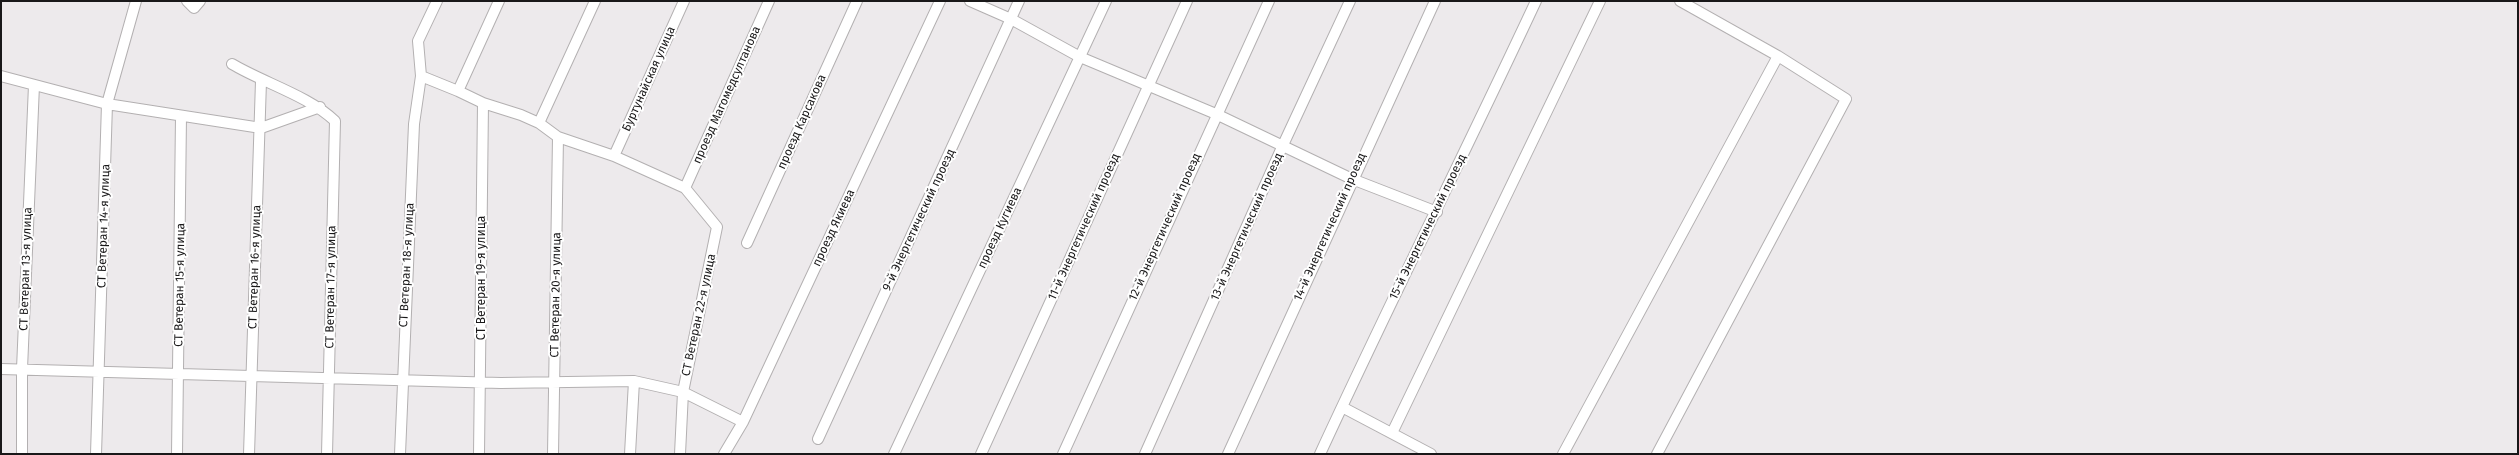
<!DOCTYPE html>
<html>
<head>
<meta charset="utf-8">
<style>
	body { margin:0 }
	#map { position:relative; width:2519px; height:455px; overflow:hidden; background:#edeaec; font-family:"Fira Sans",sans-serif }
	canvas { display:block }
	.frame { position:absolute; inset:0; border:2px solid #191819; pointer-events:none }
</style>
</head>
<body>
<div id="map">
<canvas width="2519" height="455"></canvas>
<div class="frame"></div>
</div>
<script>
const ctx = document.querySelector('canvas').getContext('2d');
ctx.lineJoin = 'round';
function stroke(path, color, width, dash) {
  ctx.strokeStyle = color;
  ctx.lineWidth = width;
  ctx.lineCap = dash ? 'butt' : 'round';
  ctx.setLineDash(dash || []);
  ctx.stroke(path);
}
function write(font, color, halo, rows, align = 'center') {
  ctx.font = font + ' "Fira Sans",sans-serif';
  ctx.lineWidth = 4;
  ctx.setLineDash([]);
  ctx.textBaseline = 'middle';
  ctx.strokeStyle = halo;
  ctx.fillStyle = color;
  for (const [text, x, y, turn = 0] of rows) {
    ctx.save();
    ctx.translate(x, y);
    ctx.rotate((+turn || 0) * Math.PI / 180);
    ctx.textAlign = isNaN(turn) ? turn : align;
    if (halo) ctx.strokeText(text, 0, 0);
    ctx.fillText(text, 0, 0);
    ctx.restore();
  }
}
const street = new Path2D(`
	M 187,1 L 194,8 L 200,1
	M 437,1 L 418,41 L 421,76 L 458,91 L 483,103 L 521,115 L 539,123 L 558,137 L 614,156 L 685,188 L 717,227 L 683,392 L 680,454
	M 970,1 L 1011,19 L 1080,57 L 1216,114 L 1352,179 L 1437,212
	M 232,64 C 264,83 309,96 335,121 L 327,454
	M 1,76 L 107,104 L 261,128 L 320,107
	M 458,91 L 499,1
	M 539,123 L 595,1
	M 614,156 L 684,1
	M 685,188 L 769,1
	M 747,243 L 857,1
	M 1,369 L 501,383 L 634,381 L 683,392 L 743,422
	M 1342,407 L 1431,454
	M 1392,433 L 1600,1
	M 818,439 L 1019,1
	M 22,454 L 22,369 L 34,85
	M 96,454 L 107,104 L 136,1
	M 177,454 L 181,116
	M 249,454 L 261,81
	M 400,454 L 414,124 L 421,76
	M 479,454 L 483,103
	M 553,454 L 558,137
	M 630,454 L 634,381
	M 724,454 L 743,422 L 940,1
	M 894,454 L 1106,1
	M 981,454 L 1187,1
	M 1063,454 L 1269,1
	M 1145,454 L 1283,145 L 1350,1
	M 1228,454 L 1435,1
	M 1320,454 C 1390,302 1465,153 1536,1
	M 1563,454 L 1778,56
	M 1657,454 L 1846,99 L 1778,56 L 1680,1`);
const streetNames = [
	["Буртунайская улица",649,79,-66],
	["проезд Магомедсултанова",727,95,-66],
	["проезд Карсакова",802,122,-66],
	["9-й Энергетический проезд",919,220,-65],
	["СТ Ветеран 14-я улица",104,226,-88],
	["11-й Энергетический проезд",1084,227,-66],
	["12-й Энергетический проезд",1165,227,-66],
	["13-й Энергетический проезд",1247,227,-66],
	["14-й Энергетический проезд",1330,227,-66],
	["15-й Энергетический проезд",1428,227,-64],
	["проезд Якиева",834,228,-65],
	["проезд Кугиева",1000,228,-65],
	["СТ Ветеран 18-я улица",407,265,-87],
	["СТ Ветеран 16-я улица",255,267,-88],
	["СТ Ветеран 13-я улица",26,269,-88],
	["СТ Ветеран 19-я улица",482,278,-90],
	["СТ Ветеран 15-я улица",180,285,-89],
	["СТ Ветеран 17-я улица",331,287,-89],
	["СТ Ветеран 20-я улица",556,295,-89],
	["СТ Ветеран 22-я улица",699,315,-78]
];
stroke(street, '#b3b0b1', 12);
stroke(street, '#fff', 10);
write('12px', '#191819', '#fff', streetNames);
</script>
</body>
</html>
